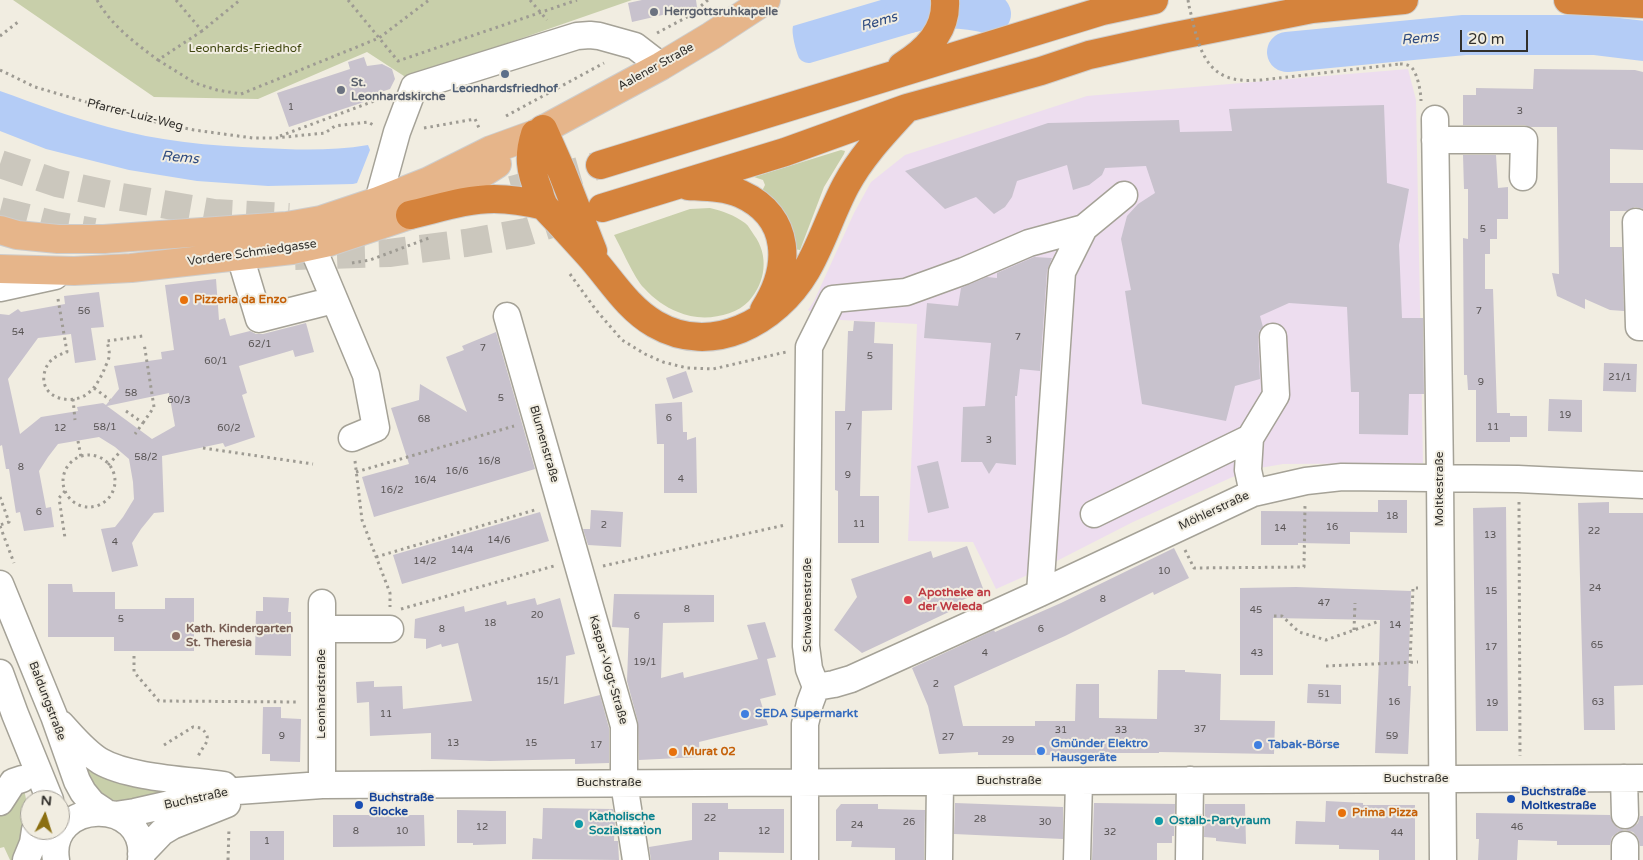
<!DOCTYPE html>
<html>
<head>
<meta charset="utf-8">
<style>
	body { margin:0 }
	#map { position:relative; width:1643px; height:860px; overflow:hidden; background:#f1ede1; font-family:"Varela Round",sans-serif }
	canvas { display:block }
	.north { position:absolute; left:20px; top:790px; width:50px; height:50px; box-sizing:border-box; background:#f1ede1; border:1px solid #a5a199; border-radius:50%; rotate:5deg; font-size:14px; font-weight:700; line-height:20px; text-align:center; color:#32302c }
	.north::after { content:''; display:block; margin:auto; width:18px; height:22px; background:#8b6f11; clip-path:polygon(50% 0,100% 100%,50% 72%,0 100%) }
	.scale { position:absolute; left:1460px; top:30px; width:68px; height:22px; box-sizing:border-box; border:2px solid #32302c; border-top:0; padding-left:6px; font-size:15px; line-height:18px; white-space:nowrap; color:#32302c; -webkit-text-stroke:4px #f1ede1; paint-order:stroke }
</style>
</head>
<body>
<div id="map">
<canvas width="1643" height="860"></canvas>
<div class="north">N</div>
<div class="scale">20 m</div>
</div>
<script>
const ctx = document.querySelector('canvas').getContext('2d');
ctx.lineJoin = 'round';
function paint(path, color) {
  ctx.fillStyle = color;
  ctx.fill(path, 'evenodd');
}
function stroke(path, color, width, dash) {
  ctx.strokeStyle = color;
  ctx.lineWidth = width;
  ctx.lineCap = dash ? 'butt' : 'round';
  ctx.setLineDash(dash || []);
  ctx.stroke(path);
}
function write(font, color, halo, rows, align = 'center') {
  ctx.font = font + ' "Varela Round",sans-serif';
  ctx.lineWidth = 4;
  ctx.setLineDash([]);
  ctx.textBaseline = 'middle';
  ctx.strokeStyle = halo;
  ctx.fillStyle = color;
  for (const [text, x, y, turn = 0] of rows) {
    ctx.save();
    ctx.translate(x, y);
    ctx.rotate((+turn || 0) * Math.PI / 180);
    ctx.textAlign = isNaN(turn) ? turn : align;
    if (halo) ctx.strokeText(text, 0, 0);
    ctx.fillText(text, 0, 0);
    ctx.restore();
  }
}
const industrial = new Path2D(`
	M 1408,69 L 1416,100 L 1423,463 L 1283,464 L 1248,470 L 1133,522 L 1041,569 L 996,589 L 973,542 L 908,541 L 917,324 L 823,319 L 808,310 L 814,301 L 854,213 L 871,182 L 905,155 L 1087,96 Z`);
const green = new Path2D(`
	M 13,0 L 632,0 L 407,78 L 367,52 L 258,99 L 154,97 Z
	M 841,150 L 845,151 L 844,154 L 824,187 L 800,250 L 794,249 L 785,214 L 762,191 L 765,185 L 763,180 L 754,177 Z
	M 710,208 C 723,211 734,215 745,223 C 749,226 751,231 754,235 C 769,255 766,282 749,301 C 733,318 699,322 678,312 C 665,307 654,299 644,288 C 634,278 622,249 614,235 L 690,209 Z
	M 80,756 L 168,791 L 130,802 L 116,801 L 105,797 L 90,785 Z
	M 23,784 L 26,799 L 28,821 L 16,860 L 10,860 L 4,847 L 0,848 L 0,807 Z`);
const water = new Path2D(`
	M 881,0 L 930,0 L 929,15 L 919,31 L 810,63 C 806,63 802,62 799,58 C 796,51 791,33 793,26 Z
	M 0,91 C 36,104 71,117 108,127 C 158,141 210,146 262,148 C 297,150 333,151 368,145 L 370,150 L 357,183 L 353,184 L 268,186 L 197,181 L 129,170 L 46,149 L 0,131 Z`);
const river = new Path2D(`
	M 904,14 C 933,7 962,6 991,14
	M 1287,52 L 1464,35 L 1594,35 L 1643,41`);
const building = new Path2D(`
	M 642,0 L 696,0 L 697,7 L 632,22 L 628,3 Z
	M 364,57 L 367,66 L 382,64 L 392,69 L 395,79 L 390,89 L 363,98 L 364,102 L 289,127 L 277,93 L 350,69 L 348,62 Z
	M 1534,69 L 1635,70 L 1643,72 L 1643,150 L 1610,149 L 1610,183 L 1643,183 L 1643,209 L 1635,207 L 1627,211 L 1610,211 L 1610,247 L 1622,247 L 1624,311 L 1610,310 L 1585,299 L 1585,309 L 1557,296 L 1552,273 L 1559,274 L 1557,127 L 1531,127 L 1524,125 L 1463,125 L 1463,95 L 1476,95 L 1476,88 L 1533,89 Z
	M 1384,105 L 1387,183 L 1409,189 L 1399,245 L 1402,318 L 1423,318 L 1424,394 L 1409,394 L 1408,435 L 1359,434 L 1359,392 L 1351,392 L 1347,307 L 1289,303 L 1260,316 L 1263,327 L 1259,331 L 1258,338 L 1260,379 L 1235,386 L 1226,421 L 1142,404 L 1125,291 L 1131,290 L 1121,239 L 1127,216 L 1138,204 L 1155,193 L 1146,166 L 1105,168 L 1102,175 L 1089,185 L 1073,190 L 1067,165 L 1017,181 L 1012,197 L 1005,207 L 994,214 L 976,197 L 945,209 L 905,171 L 1048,123 L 1179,120 L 1180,132 L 1232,131 L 1229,109 Z
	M 1463,155 L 1496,155 L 1498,188 L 1508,187 L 1508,219 L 1497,219 L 1497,239 L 1490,239 L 1490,254 L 1485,254 L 1485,289 L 1493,289 L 1497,413 L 1510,413 L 1510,416 L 1527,416 L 1527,437 L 1510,437 L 1510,442 L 1476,442 L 1476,390 L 1468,390 L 1467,375 L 1464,375 L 1463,238 L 1468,239 L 1468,189 L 1464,189 Z
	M 1034,257 L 1052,258 L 1047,271 L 1040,371 L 1020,369 L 1017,396 L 1015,396 L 1016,465 L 996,463 L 989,474 L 982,462 L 961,462 L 963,407 L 985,406 L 991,343 L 924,338 L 927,303 L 958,306 L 961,288 L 987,277 L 997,278 L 997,273 Z
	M 216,279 L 219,320 L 225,318 L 230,336 L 250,331 L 256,334 L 263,334 L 306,323 L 314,352 L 295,357 L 293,350 L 239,366 L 247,393 L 242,395 L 255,437 L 225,447 L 223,443 L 162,456 L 164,512 L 154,513 L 141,529 L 132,543 L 138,566 L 112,572 L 101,529 L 115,527 L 123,517 L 134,499 L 133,482 L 129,459 L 115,447 L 99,437 L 58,444 L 48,457 L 39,471 L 46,508 L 51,507 L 54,527 L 24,531 L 20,512 L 16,513 L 9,469 L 6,469 L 2,445 L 0,446 L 0,314 L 9,315 L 18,309 L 21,312 L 65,304 L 64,296 L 99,292 L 104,327 L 91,328 L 96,360 L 75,363 L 71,334 L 38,338 L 8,379 L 20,434 L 41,417 L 78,411 L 77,407 L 103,403 L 106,405 L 119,389 L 114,366 L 162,359 L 161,352 L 174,350 L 165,285 ZM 169,393 L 175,426 L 152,439 L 107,406 Z
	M 854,321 L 875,322 L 874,343 L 893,344 L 892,410 L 862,411 L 860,496 L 879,496 L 879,543 L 838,543 L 838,491 L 835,490 L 835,411 L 845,411 L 848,331 L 853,331 Z
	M 496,332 L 535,469 L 374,517 L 362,477 L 409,464 L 391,408 L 419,400 L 420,384 L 467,412 L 446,357 L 464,350 L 462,346 Z
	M 1604,363 L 1637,364 L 1636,392 L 1603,391 Z
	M 686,371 L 693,392 L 673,399 L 666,378 Z
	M 1549,399 L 1582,400 L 1582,432 L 1548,431 Z
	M 682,402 L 683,432 L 687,432 L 687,440 L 696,437 L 697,493 L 664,493 L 664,444 L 657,444 L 655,404 Z
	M 938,461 L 949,508 L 928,513 L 917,466 Z
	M 1378,500 L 1407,500 L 1407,533 L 1350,532 L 1350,544 L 1298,543 L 1298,545 L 1261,545 L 1261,511 L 1378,512 Z
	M 1609,502 L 1609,513 L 1643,513 L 1643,685 L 1614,686 L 1615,730 L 1584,730 L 1578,503 Z
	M 1506,507 L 1508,731 L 1476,731 L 1473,508 Z
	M 591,510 L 623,512 L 621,547 L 588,545 L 583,529 L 590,529 Z
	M 540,512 L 549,541 L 402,584 L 393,555 Z
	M 967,546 L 984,591 L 953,604 L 953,610 L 862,653 L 834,630 L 857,597 L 851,579 L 931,551 L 933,558 Z
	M 1174,548 L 1189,578 L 1154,595 L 1153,592 L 1065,636 L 954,686 L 963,726 L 1035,726 L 1035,721 L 1075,721 L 1076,684 L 1099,684 L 1099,718 L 1157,719 L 1158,670 L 1185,670 L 1185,672 L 1221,674 L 1220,720 L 1275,721 L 1274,754 L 1159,752 L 1159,753 L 1086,753 L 1086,755 L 978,755 L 978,752 L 939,754 L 928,706 L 912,668 L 994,630 L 995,632 L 1061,603 Z
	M 48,584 L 72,584 L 73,592 L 115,592 L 115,609 L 165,609 L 165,598 L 194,598 L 194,651 L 114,651 L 114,637 L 48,637 Z
	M 1296,587 L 1411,591 L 1408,686 L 1411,686 L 1408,754 L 1375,753 L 1379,660 L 1380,620 L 1273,618 L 1273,675 L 1240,675 L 1240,588 Z
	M 614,594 L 714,595 L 714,622 L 663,623 L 661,678 L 683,672 L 684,678 L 758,659 L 747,625 L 765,622 L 776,657 L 767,659 L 776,695 L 760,699 L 768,725 L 699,742 L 700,757 L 639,760 L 638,722 L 627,681 L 629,628 L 612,627 Z
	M 263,597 L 289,598 L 288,612 L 291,612 L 291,656 L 255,655 L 256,611 L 263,611 Z
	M 535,598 L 537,605 L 560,598 L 575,654 L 566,656 L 564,704 L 600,695 L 609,728 L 609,763 L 575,764 L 575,759 L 490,761 L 431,759 L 431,733 L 370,736 L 369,702 L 357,703 L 356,682 L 374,681 L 374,687 L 402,686 L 403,709 L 472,701 L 458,643 L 442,647 L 441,644 L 426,649 L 426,639 L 414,638 L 415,619 L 464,606 L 465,612 L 506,601 L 507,605 Z
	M 1308,684 L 1341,685 L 1341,704 L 1307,703 Z
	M 263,707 L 281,707 L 281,718 L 301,719 L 300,762 L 270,761 L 270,754 L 262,754 Z
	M 1326,801 L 1363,803 L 1363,805 L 1415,805 L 1415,860 L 1379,860 L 1379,850 L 1339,849 L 1339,845 L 1295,844 L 1296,821 L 1325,822 Z
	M 692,803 L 728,803 L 728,809 L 784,809 L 784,853 L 719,852 L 719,860 L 651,860 L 649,847 L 692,840 Z
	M 955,803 L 1063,807 L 1063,839 L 954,834 Z
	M 1094,803 L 1175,804 L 1174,836 L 1172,836 L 1172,843 L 1157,843 L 1157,860 L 1092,860 Z
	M 841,804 L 878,804 L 878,809 L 925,810 L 924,860 L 895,860 L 895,848 L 851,847 L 852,841 L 836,841 L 836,810 Z
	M 1205,804 L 1245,804 L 1246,844 L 1216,841 L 1216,838 L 1204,837 Z
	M 543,808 L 613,809 L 615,821 L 614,841 L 618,841 L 619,860 L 532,859 L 533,838 L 542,839 Z
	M 457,810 L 506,811 L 506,844 L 473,845 L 473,843 L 457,843 Z
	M 1476,813 L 1610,815 L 1613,823 L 1618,828 L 1625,830 L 1633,827 L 1638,823 L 1640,816 L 1643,816 L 1643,846 L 1640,846 L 1638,838 L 1633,832 L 1625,830 L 1618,832 L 1612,837 L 1610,845 L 1557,845 L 1557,841 L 1518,840 L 1517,860 L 1478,860 L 1479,839 L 1476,839 Z
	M 333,815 L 424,815 L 425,846 L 333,847 Z
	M 250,831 L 284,831 L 284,860 L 250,860 Z`);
const highwayTunnel = new Path2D(`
	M 0,164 L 57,183 L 116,196 L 214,213 L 289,217
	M 512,190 L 600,165
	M 0,211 L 55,225 L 94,232
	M 295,256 L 389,253 L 466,243 L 526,232 L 580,215`);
const path = new Path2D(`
	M 97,0 C 111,25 135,43 158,60 L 202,31
	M 176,0 L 202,31 L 240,0
	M 348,0 L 398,61 L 577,0
	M 530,0 L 547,20
	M 1188,0 L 1189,6
	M 657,33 L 689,16 L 708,0
	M 0,36 L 18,22
	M 158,60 L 195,83 L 217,90 L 241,94 L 379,38 L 429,0
	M 1400,64 C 1405,64 1409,65 1412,68 C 1418,75 1421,93 1421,101
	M 0,70 L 35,87 L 151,121 L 194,130 L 253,138 L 275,138 L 325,133 L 335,126 L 368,122 L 375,126
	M 506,116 L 604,63
	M 424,128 L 475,119 L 479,128
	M 280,136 L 385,97
	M 352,263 L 370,260 L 429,238
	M 570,274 L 596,310 L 622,340 L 645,354 L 663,362 L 687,368 L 713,369 L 786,352
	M 58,299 L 67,352 C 54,356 46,362 44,375 C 41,396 65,404 82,397 C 93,392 99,381 104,370 C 105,366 109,361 109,356 C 110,352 108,346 107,341 L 143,336
	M 94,388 L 110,400
	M 73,399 L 75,420
	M 126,411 L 143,423 L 135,434
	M 143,423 L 154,407 L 144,343
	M 78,441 L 81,457
	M 203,448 L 313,464
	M63 481a26 26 0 1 1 52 0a26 26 0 1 1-52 0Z
	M 355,461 L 362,520 L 390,593 L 390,607
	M 108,465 L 120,452
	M 356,472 L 514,426
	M 65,491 L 59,498 L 65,538
	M 0,497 L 9,522 L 0,525
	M 1519,502 L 1520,756
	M 0,526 L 14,563
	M 1185,550 L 1194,568 L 1304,567 L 1305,505
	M 376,557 L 538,509
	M 603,566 L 785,525
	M 401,609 L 554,566
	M 1274,616 L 1282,616 L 1299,632 L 1326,640 L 1377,622
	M 1354,630 L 1355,603
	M 134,656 L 134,672 L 159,701 L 299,702
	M 1410,663 L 1413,588 L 1418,588
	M 1326,666 L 1418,662
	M 164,745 L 193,727 L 201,728 C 215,740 202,745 198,757
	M 228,860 L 229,828`);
const minor = new Path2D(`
	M 1435,119 L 1440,477 L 1443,860
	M 1435,140 L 1524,140 L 1523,177
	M 378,201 L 397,132 L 414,87 L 577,36 L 590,35 L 599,36 L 635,46 L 661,66
	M 1636,222 L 1639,327 L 1643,327
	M 312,246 L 366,375 L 376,428 L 352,438
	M 240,256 L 259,319 L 334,300
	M 0,288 L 55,276
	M 507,316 L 624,726 L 624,783 L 636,860
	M 1253,493 L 1248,470 L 1250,438 L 1276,395 L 1273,337
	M 1094,514 L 1250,438
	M 0,584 L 54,716 L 77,781 L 83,792 L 92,803 L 104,811
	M 1040,593 L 1062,272 L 1084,228
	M 322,629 L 390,629
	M 0,673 L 15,714 L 50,800
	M 816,687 L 834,684 L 851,679 L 1040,593 L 1253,493 L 1306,481 L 1342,477 L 1518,479 L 1643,485
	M 61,724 C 73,737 84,751 100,761 C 129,778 189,780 224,785
	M 1624,778 L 1625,815
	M 322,785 L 322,603
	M 0,802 L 13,782 L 22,779
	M 115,815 L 135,812 L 223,792 L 322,785 L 1643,778
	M 1625,845 L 1625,860
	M 141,854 L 162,832 L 172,826 L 227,804
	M 26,860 L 33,843 L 35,830
	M 56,860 C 46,799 149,795 141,860
	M 805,860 L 805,724 L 810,703 L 816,687 L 809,669 L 806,646 L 809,347 L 833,299 L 906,292 L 964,271 L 1029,243 L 1084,228 L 1124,195
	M 939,860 L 940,782
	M 1077,860 L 1079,781
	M 1189,860 L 1190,780`);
const major = new Path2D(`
	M 0,230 L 17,235 L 58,239 L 104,239 L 287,226 L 321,220 L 378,201 L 429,181 L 491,150 L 535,134 L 661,66 L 711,36 L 766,0
	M 0,269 L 74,271 L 131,268 L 292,250 L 329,242 L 410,215 L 453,192 L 497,164`);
const highway = new Path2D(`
	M 1568,0 L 1643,4
	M 902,66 C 926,51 947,31 945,0
	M 543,129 L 562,172 L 593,251
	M 535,134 C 528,156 530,170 539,192 C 540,197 542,202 544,206 C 548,211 553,216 557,220 C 567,231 577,242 588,254 C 610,278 626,307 655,324 C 712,357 776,322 806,271 C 822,244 831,213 846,185 C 861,157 882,135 904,111
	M 600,165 L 1102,11 L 1154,0
	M 688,186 C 705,187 725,187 741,194 C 792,217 791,268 764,310
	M 602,208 L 785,152 L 907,108 L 1041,71 L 1089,55 L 1166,38 L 1312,9 L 1404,0
	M 410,215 C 437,209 466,199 494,199 C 511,199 528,202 544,206`);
const pathBridge = new Path2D(`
	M 1189,6 C 1197,37 1201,77 1241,80 C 1247,81 1254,80 1261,80 L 1400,64`);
const markers = [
	[654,12,5,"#6b7280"],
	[505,74,5,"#5c6f8a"],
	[341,90,5,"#6b7280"],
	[184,300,5,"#e8710a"],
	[908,600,5,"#e0444e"],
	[176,636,5,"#8d6e63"],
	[745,714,5,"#3f7fe0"],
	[1258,745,5,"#3f7fe0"],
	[1041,751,5,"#3f7fe0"],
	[673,752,5,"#e8710a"],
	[1511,799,5,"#1a4fb4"],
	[359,805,5,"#1a4fb4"],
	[1342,813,5,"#e8710a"],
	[1159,821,5,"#0f9aa8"],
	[579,824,5,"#0f9aa8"]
];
const numberNames = [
	["1",291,107],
	["3",1520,111],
	["5",1483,229],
	["56",84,311],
	["7",1479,311],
	["54",18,332],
	["7",1018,337],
	["62/1",260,344],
	["7",483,348],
	["5",870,356],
	["60/1",216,361],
	["21/1",1620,377],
	["9",1481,382],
	["58",131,393],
	["5",501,398],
	["60/3",179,400],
	["19",1565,415],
	["6",669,418],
	["68",424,419],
	["58/1",105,427],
	["7",849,427],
	["11",1493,427],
	["12",60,428],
	["60/2",229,428],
	["3",989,440],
	["58/2",146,457],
	["16/8",489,461],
	["8",21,467],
	["16/6",457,471],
	["9",848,475],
	["4",681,479],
	["16/4",425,480],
	["16/2",392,490],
	["6",39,512],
	["18",1392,516],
	["11",859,524],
	["2",604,525],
	["16",1332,527],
	["14",1280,528],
	["22",1594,531],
	["13",1490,535],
	["14/6",499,540],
	["4",115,542],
	["14/4",462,550],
	["14/2",425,561],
	["10",1164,571],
	["24",1595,588],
	["15",1491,591],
	["8",1103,599],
	["47",1324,603],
	["8",687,609],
	["45",1256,610],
	["20",537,615],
	["6",637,616],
	["5",121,619],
	["18",490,623],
	["14",1395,625],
	["8",442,629],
	["6",1041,629],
	["65",1597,645],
	["17",1491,647],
	["4",985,653],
	["43",1257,653],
	["19/1",645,662],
	["15/1",548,681],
	["2",936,684],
	["51",1324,694],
	["16",1394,702],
	["63",1598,702],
	["19",1492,703],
	["11",386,714],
	["37",1200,729],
	["31",1061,730],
	["33",1121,730],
	["9",282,736],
	["59",1392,736],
	["27",948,737],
	["29",1008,740],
	["13",453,743],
	["15",531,743],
	["17",596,745],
	["22",710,818],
	["28",980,819],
	["26",909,822],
	["30",1045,822],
	["24",857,825],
	["12",482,827],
	["46",1517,827],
	["8",356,831],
	["10",402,831],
	["12",764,831],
	["32",1110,832],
	["44",1397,833],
	["1",267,841]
];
const worshipNames = [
	["Herrgottsruhkapelle",664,12],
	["St.",351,83],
	["Leonhardskirche",351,97]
];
const parkNames = [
	["Leonhards-Friedhof",245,49]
];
const streetNames = [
	["Aalener Straße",656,67,-29],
	["Pfarrer-Luiz-Weg",135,115,14],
	["Vordere Schmiedgasse",252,253,-8],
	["Blumenstraße",544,444,74],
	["Moltkestraße",1440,489,-90],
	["Möhlerstraße",1214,511,-25],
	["Schwabenstraße",808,605,-90],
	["Kaspar-Vogt-Straße",608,670,74],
	["Leonhardstraße",322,694,-90],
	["Baldungstraße",47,701,69],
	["Buchstraße",1416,779],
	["Buchstraße",1009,781],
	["Buchstraße",609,783],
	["Buchstraße",196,799,-12]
];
const serviceNames = [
	["Leonhardsfriedhof",505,89]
];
const foodNames = [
	["Pizzeria da Enzo",194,300],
	["Murat 02",683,752],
	["Prima Pizza",1352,813]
];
const healthNames = [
	["Apotheke an",918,593],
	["der Weleda",918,607]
];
const educationNames = [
	["Kath. Kindergarten",186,629],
	["St. Theresia",186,643]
];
const shopNames = [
	["SEDA Supermarkt",755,714],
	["Gmünder Elektro",1051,744],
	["Hausgeräte",1051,758],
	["Tabak-Börse",1268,745]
];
const transitNames = [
	["Buchstraße",1521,792],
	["Moltkestraße",1521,806],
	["Buchstraße",369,798],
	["Glocke",369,812]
];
const cultureNames = [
	["Katholische",589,817],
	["Sozialstation",589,831],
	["Ostalb-Partyraum",1169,821]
];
const waterNames = [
	["Rems",879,22,-16],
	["Rems",1420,39,-5],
	["Rems",180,158,5]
];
paint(industrial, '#edddef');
paint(green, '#c8cfaa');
paint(water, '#b4ccf6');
stroke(river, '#b4ccf6', 40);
paint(building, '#c8c2cd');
stroke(highwayTunnel, '#cbc7bd', 28, [28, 14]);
stroke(minor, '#a5a297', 29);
stroke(major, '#cecdcc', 30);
stroke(highway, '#cecdcc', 30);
stroke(path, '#9e9b93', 3, [2.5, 4]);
stroke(minor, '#fff', 26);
stroke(major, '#e6b58a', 28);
stroke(highway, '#d5833c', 28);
stroke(pathBridge, '#9e9b93', 3, [2.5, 4]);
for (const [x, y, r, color] of markers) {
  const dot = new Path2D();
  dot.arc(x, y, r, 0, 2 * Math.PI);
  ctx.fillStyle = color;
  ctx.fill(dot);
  stroke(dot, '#f1ede1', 2);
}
write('10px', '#585454', null, numberNames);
write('bold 12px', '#5b616d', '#f1ede1', worshipNames, 'left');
write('12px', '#3e450e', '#f1ede1', parkNames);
write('12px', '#32302c', '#f1ede1', streetNames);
write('bold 12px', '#4e5e75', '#f1ede1', serviceNames);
write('bold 12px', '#c56008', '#f1ede1', foodNames, 'left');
write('bold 12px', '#be3a42', '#f1ede1', healthNames, 'left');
write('bold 12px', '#785e54', '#f1ede1', educationNames, 'left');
write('bold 12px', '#366cbe', '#f1ede1', shopNames, 'left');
write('bold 12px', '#164399', '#f1ede1', transitNames, 'left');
write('bold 12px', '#0d838f', '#f1ede1', cultureNames, 'left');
write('italic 14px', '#2e4b80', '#f1ede1', waterNames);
</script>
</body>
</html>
